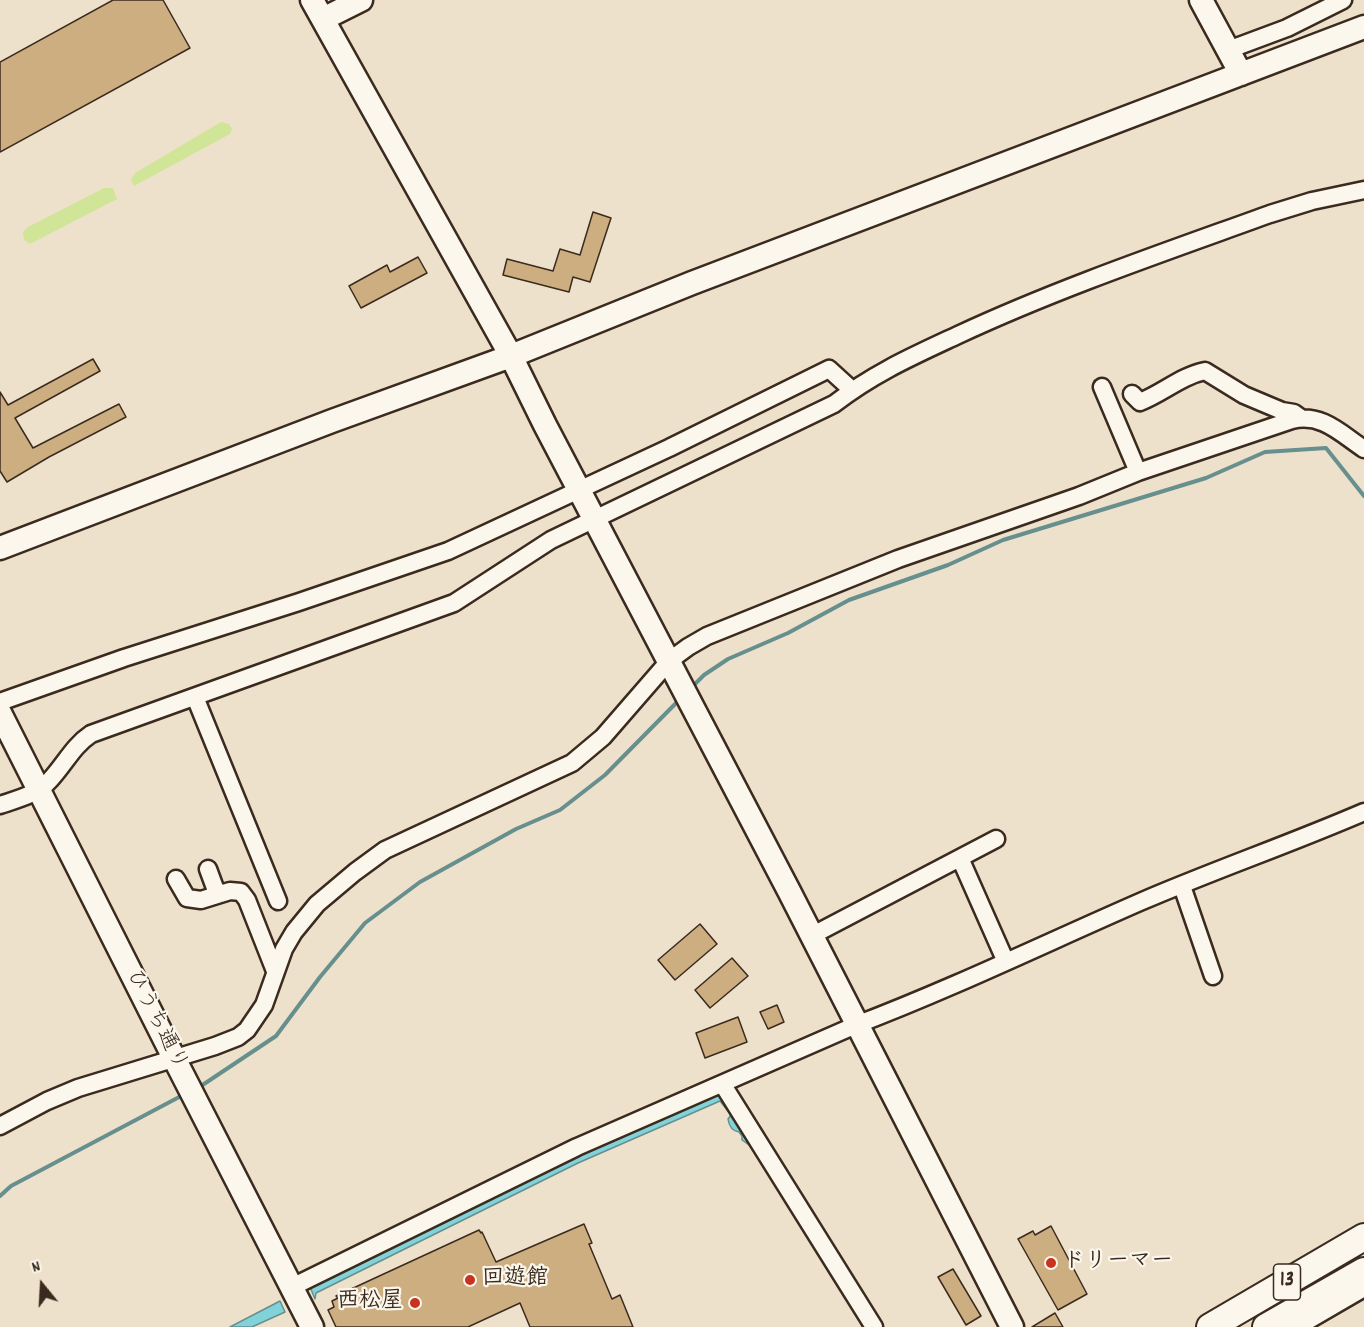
<!DOCTYPE html>
<html>
<head>
<meta charset="utf-8">
<style>
	body { margin:0 }
	#map { position:relative; width:1364px; height:1327px; overflow:hidden; background:#ede1cc; font-family:Dekko,sans-serif }
	canvas { display:block }
	.north { position:absolute; left:12px; top:1255px; width:60px; height:60px; -webkit-text-stroke:4px #fbf7ec; paint-order:stroke; rotate:342deg; font-size:16px; font-weight:700; line-height:24px; text-align:center; color:#3b2a1e }
	.north::after { content:''; display:block; margin:auto; width:21px; height:27px; background:#3b2a1e; clip-path:polygon(50% 0,100% 100%,50% 72%,0 100%) }
</style>
</head>
<body>
<div id="map">
<canvas width="1364" height="1327"></canvas>
<div class="north">N</div>
</div>
<script>
const ctx = document.querySelector('canvas').getContext('2d');
ctx.lineJoin = 'round';
function paint(path, color) {
  ctx.fillStyle = color;
  ctx.fill(path, 'evenodd');
}
function stroke(path, color, width, dash) {
  ctx.strokeStyle = color;
  ctx.lineWidth = width;
  ctx.lineCap = dash ? 'butt' : 'round';
  ctx.setLineDash(dash || []);
  ctx.stroke(path);
}
function write(font, color, halo, rows, align = 'center') {
  ctx.font = font + ' Dekko,"Klee One",sans-serif';
  ctx.lineWidth = 4.5;
  ctx.setLineDash([]);
  ctx.textBaseline = 'middle';
  ctx.strokeStyle = halo;
  ctx.fillStyle = color;
  for (const [text, x, y, turn = 0] of rows) {
    ctx.save();
    ctx.translate(x, y);
    ctx.rotate((+turn || 0) * Math.PI / 180);
    ctx.textAlign = isNaN(turn) ? turn : align;
    if (halo) ctx.strokeText(text, 0, 0);
    ctx.fillText(text, 0, 0);
    ctx.restore();
  }
}
const green = new Path2D(`
	M 221,122 L 229,124 L 232,129 L 230,134 L 134,186 L 131,180 L 135,173 Z
	M 104,188 L 113,188 L 117,199 L 30,244 L 24,240 L 23,232 L 28,227 Z`);
const water = new Path2D(`
	M 722,1092 L 759,1158 L 752,1147 L 742,1140 L 742,1136 L 739,1132 C 732,1131 729,1126 728,1119 L 731,1115 L 720,1101 L 578,1163 L 316,1293 L 315,1299 L 310,1287 L 588,1152 Z
	M 280,1301 L 285,1312 L 252,1327 L 230,1327 Z`);
const stream = new Path2D(`
	M 690,689 L 704,675 L 728,659 L 788,633 L 849,600 L 948,565 L 1003,540 L 1206,478 L 1265,452 L 1326,448 L 1364,496
	M 198,1088 L 276,1036 L 320,977 L 365,923 L 420,882 L 516,829 L 560,810 L 605,775 L 681,698
	M 0,1196 L 11,1186 L 183,1095`);
const building = new Path2D(`
	M 113,0 L 163,0 L 190,48 L 0,152 L 0,62 Z
	M 593,212 L 611,218 L 590,282 L 573,277 L 569,292 L 503,275 L 507,259 L 553,271 L 560,249 L 580,255 Z
	M 418,257 L 427,273 L 361,308 L 349,286 L 387,265 L 390,272 Z
	M 93,359 L 100,371 L 15,418 L 33,448 L 119,404 L 126,417 L 49,457 L 7,482 L 0,471 L 0,392 L 8,405 Z
	M 700,924 L 717,944 L 675,980 L 658,960 Z
	M 732,958 L 748,976 L 710,1008 L 695,990 Z
	M 777,1005 L 784,1022 L 768,1029 L 760,1012 Z
	M 738,1017 L 747,1042 L 705,1058 L 696,1033 Z
	M 584,1224 L 592,1243 L 589,1244 L 612,1299 L 620,1295 L 633,1327 L 530,1327 L 520,1303 L 468,1327 L 336,1327 L 328,1310 L 334,1307 L 332,1301 L 338,1298 L 336,1296 L 479,1230 L 481,1233 L 482,1232 L 496,1262 Z
	M 1051,1226 L 1087,1294 L 1058,1310 L 1018,1239 L 1033,1231 L 1035,1235 Z
	M 953,1269 L 981,1316 L 966,1325 L 938,1277 Z
	M 1055,1313 L 1063,1327 L 1032,1327 Z`);
const street = new Path2D(`
	M 1228,50 L 1287,28 L 1343,0
	M 1102,387 L 1138,472
	M 1132,394 L 1140,402 C 1163,393 1181,376 1205,371 L 1244,395 L 1282,411 L 1294,413 L 1301,418
	M 195,697 L 278,901
	M 0,702 L 124,658 L 299,602 L 448,551 L 669,448 L 829,369 L 852,390
	M 0,805 C 18,799 38,794 50,780 C 65,764 73,746 91,734 L 454,603 L 551,540 L 834,404 C 874,373 913,356 958,335 C 1059,288 1165,252 1270,214 L 1312,201 L 1364,190
	M 960,858 L 1006,962
	M 208,869 L 215,888 L 220,894
	M 176,879 L 187,898 L 201,900 L 230,891 L 241,892 L 247,900 L 275,971
	M 1182,886 L 1213,976
	M 811,936 L 996,839
	M 723,1085 L 874,1327
	M 0,1126 L 47,1101 L 78,1088 L 215,1046 L 238,1037 L 247,1030 L 264,1005 L 284,949 L 294,932 L 317,904 L 355,872 L 385,850 L 572,763 L 603,737 L 669,661 L 688,647 L 707,636 L 898,559 L 1079,496 L 1138,472 L 1292,420 C 1322,413 1340,433 1364,449
	M 292,1287 L 577,1147 L 856,1025 C 953,988 1046,943 1140,902 C 1214,870 1290,844 1364,812
	M 1297,1327 L 1364,1288`);
const secondary = new Path2D(`
	M 312,0 L 511,356 L 545,425 L 789,891 L 1012,1327
	M 1201,0 L 1241,74
	M 323,19 L 361,0
	M 0,548 L 332,421 L 511,356 L 692,283 L 1364,27
	M 0,713 L 174,1058 L 312,1327`);
const primary = new Path2D(`
	M 1210,1327 L 1364,1237
	M 1266,1327 L 1364,1271`);
const markers = [
	[1051,1263,6,"#c8321e"],
	[470,1280,6,"#c8321e"],
	[415,1303,6,"#c8321e"]
];
const shields = [
	[1287,1282,27]
];
const shieldNames = [
	["13",1287,1282]
];
const streetNames = [
	["ひうち通り",155,1021,63]
];
const poiNames = [
	["ドリーマー",1063,1263],
	["回遊館",482,1280],
	["西松屋",403,1303,"right"]
];
paint(green, '#d1e599');
paint(water, '#82d3d9');
stroke(water, '#668f8e', 1.5);
stroke(stream, '#668f8e', 4);
paint(building, '#cdae81');
stroke(building, '#3b2a1e', 1.5);
stroke(street, '#3b2a1e', 21);
stroke(secondary, '#3b2a1e', 27);
stroke(primary, '#3b2a1e', 30);
stroke(street, '#fbf7ec', 16);
stroke(secondary, '#fbf7ec', 22);
stroke(primary, '#fbf7ec', 26);
for (const [x, y, r, color] of markers) {
  const dot = new Path2D();
  dot.arc(x, y, r, 0, 2 * Math.PI);
  ctx.fillStyle = color;
  ctx.fill(dot);
  stroke(dot, '#fbf7ec', 2);
}
for (const [x, y, w] of shields) {
  const box = new Path2D();
  box.roundRect(x - w / 2, y - 18, w, 36, 4.5);
  ctx.fillStyle = '#fbf7ec';
  ctx.fill(box);
  stroke(box, '#3b2a1e', 1.5);
}
write('bold 21px', '#3b2a1e', null, shieldNames);
write('22px', '#3b2a1e', '#fbf7ec', streetNames);
write('bold 22px', '#3b2a1e', '#fbf7ec', poiNames, 'left');
</script>
</body>
</html>
